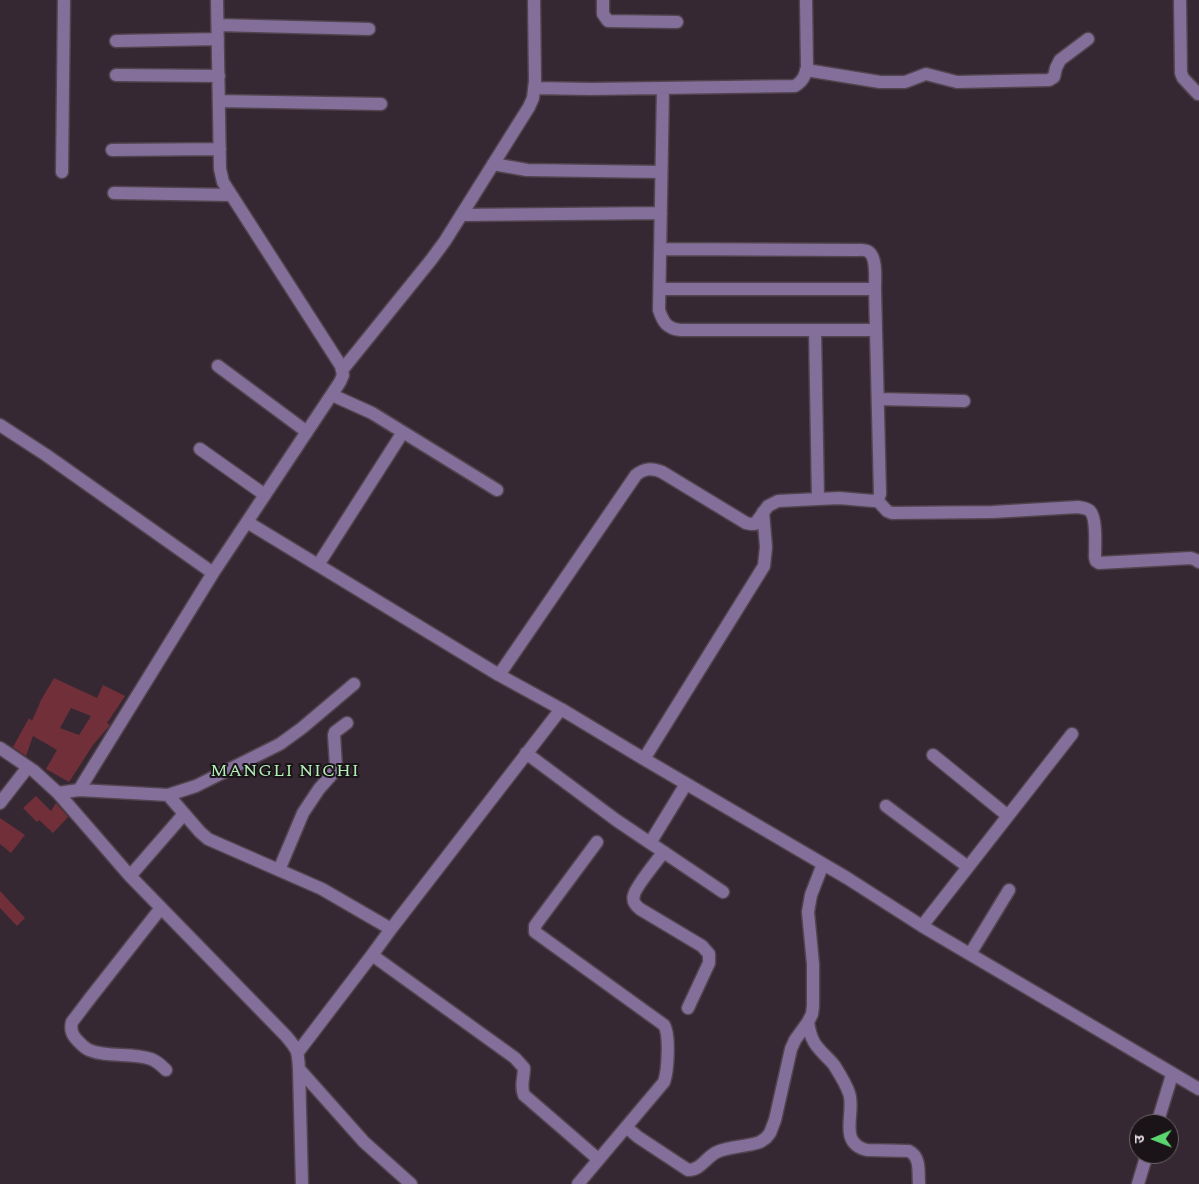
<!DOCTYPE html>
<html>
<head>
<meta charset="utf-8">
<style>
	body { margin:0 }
	#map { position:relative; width:1199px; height:1184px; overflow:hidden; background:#362832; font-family:Spectral,"Noto Sans Devanagari",serif }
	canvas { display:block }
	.north { position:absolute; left:1129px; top:1114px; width:50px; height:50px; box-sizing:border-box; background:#1a1317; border:1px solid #6a6367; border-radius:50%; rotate:269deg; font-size:14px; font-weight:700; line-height:20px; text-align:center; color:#e3dae0 }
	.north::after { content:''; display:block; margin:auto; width:18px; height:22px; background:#5bd56e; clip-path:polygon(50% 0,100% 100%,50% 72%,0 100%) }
</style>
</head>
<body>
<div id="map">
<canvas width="1199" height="1184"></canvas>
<div class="north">उ</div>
</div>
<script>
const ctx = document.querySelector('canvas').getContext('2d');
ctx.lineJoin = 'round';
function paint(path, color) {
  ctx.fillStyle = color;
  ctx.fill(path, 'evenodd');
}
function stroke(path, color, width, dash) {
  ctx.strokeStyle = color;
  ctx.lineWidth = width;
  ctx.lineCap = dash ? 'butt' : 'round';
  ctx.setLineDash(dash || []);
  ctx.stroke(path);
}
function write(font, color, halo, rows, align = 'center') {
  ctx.font = font + ' Spectral,serif';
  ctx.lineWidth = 4;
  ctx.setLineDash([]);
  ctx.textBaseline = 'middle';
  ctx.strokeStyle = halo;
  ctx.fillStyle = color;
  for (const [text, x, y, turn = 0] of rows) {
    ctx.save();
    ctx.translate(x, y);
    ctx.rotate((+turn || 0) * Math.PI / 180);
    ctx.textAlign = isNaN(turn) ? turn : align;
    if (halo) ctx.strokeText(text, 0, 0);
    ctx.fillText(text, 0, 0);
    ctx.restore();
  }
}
const building = new Path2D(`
	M 54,678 L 97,698 L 103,685 L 125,696 L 107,723 L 110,725 L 93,745 L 69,782 L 46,769 L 57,750 L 33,736 L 26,756 L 13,747 L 29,718 L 32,721 L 41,700 ZM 71,708 L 91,716 L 79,735 L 60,728 Z
	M 36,796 L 51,811 L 56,803 L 68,817 L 53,833 L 39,820 L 37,822 L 23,808 Z
	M 0,818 L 25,835 L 11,853 L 0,844 Z
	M 0,891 L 25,918 L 17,926 L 0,908 Z`);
const minor = new Path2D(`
	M 603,0 L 603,14 L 608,21 L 677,22
	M 1180,0 L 1181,73 L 1183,78 L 1198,94
	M 218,25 L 369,29
	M 116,41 L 218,39
	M 806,70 L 880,82 L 905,82 L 926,74 L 957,82 L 1049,80 L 1054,77 L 1056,68 L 1060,60 L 1088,39
	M 116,75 L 219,76
	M 534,88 L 591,89 L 795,86 C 803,81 805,76 807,67 L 806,0
	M 663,88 L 659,310 C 663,322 667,329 681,330 L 876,330
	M 219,101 L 381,104
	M 112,150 L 220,149
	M 493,164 L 527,170 L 661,172
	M 62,172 L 64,0
	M 114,193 L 231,195
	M 461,215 L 661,213
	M 660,289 L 875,289
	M 815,330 L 818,499
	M 218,366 L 307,432
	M 343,369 L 431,260 L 445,241 L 529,107 L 533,98 L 535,81 L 534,0
	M 332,395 L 372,413 L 497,490
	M 878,399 L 964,401
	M 0,425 L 46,455 L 213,573
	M 200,449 L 265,495
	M 877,500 L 887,511 L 892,513 L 993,512 L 1078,507 C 1083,508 1087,508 1090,511 C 1097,518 1095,547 1095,557 L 1096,561 L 1099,563 L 1191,558 L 1196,560 L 1199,562
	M 247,522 L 499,675 L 561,709 L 644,759 L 847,878 L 922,926 L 1199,1089
	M 318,565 L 403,432
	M 499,675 L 636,475 C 645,468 651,468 662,472 L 746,523 L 751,524 L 755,524 L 768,506 L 778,501 L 839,498 L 874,501 C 878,500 879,498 880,494 L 875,289 C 875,279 877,258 869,252 C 865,249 860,250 856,250 L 660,249
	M 0,748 L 34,771 L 58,793 L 130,876 L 286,1036 C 298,1050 298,1051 299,1069 L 302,1184
	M 526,753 L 616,820 L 723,892
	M 933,755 L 1008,816
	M 644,759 L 764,566 L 766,547 L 763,512
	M 79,790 L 168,795 L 196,786 L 280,744 L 302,728 L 354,684
	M 58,793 L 79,790 L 213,573 L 340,382 L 343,375 L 341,366 L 223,182 L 220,169 L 217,0
	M 168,795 L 200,832 L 208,839 L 322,889 L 391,929
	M 0,803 L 28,767
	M 886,806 L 968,867
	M 650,843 L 686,784
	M 664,852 C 658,859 635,888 634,895 C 632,901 635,905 640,909 L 702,946 L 709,954 L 709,963 L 688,1008
	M 279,870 L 303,813 L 319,789 L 334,772 L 336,766 L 334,735 L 335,732 L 347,723
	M 130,876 L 184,814
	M 161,908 L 91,997 L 72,1022 C 70,1029 72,1035 77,1040 C 81,1044 84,1048 89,1050 C 108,1058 131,1052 151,1059 C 157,1061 161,1065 166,1070
	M 922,926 L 1072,734
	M 970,954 L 1009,890
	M 372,955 L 515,1058 L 524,1068 C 524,1078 520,1086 524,1095 L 598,1159
	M 808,1022 C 809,1028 810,1033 812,1038 C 816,1049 827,1056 834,1065 C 839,1073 846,1084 849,1093 C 856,1112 837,1143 867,1150 L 909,1151 C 921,1157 918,1172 919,1184
	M 298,1052 L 372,955 L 391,929 L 561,709
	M 299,1069 L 364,1142 L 411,1184
	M 1157,1124 L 1172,1075
	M 626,1127 L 638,1137 L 688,1170 C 701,1170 706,1157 717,1152 C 730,1146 747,1147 760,1142 L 766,1138 L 770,1133 L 775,1120 L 791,1049 L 795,1040 L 808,1022 L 812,1014 L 813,1006 L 813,964 L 808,912 L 811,895 L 823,864
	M 578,1184 L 664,1082 C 668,1071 670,1034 664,1025 L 535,932 L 535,926 L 537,923 L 597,842
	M 1138,1184 L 1147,1154`);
const quarterNames = [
	["MANGLI NICHI",285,772]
];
paint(building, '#712f39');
stroke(minor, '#52444e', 15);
stroke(minor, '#836f9a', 12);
ctx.letterSpacing = '1px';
write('18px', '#b2efb6', '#1a1317', quarterNames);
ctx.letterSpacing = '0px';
</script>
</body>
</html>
